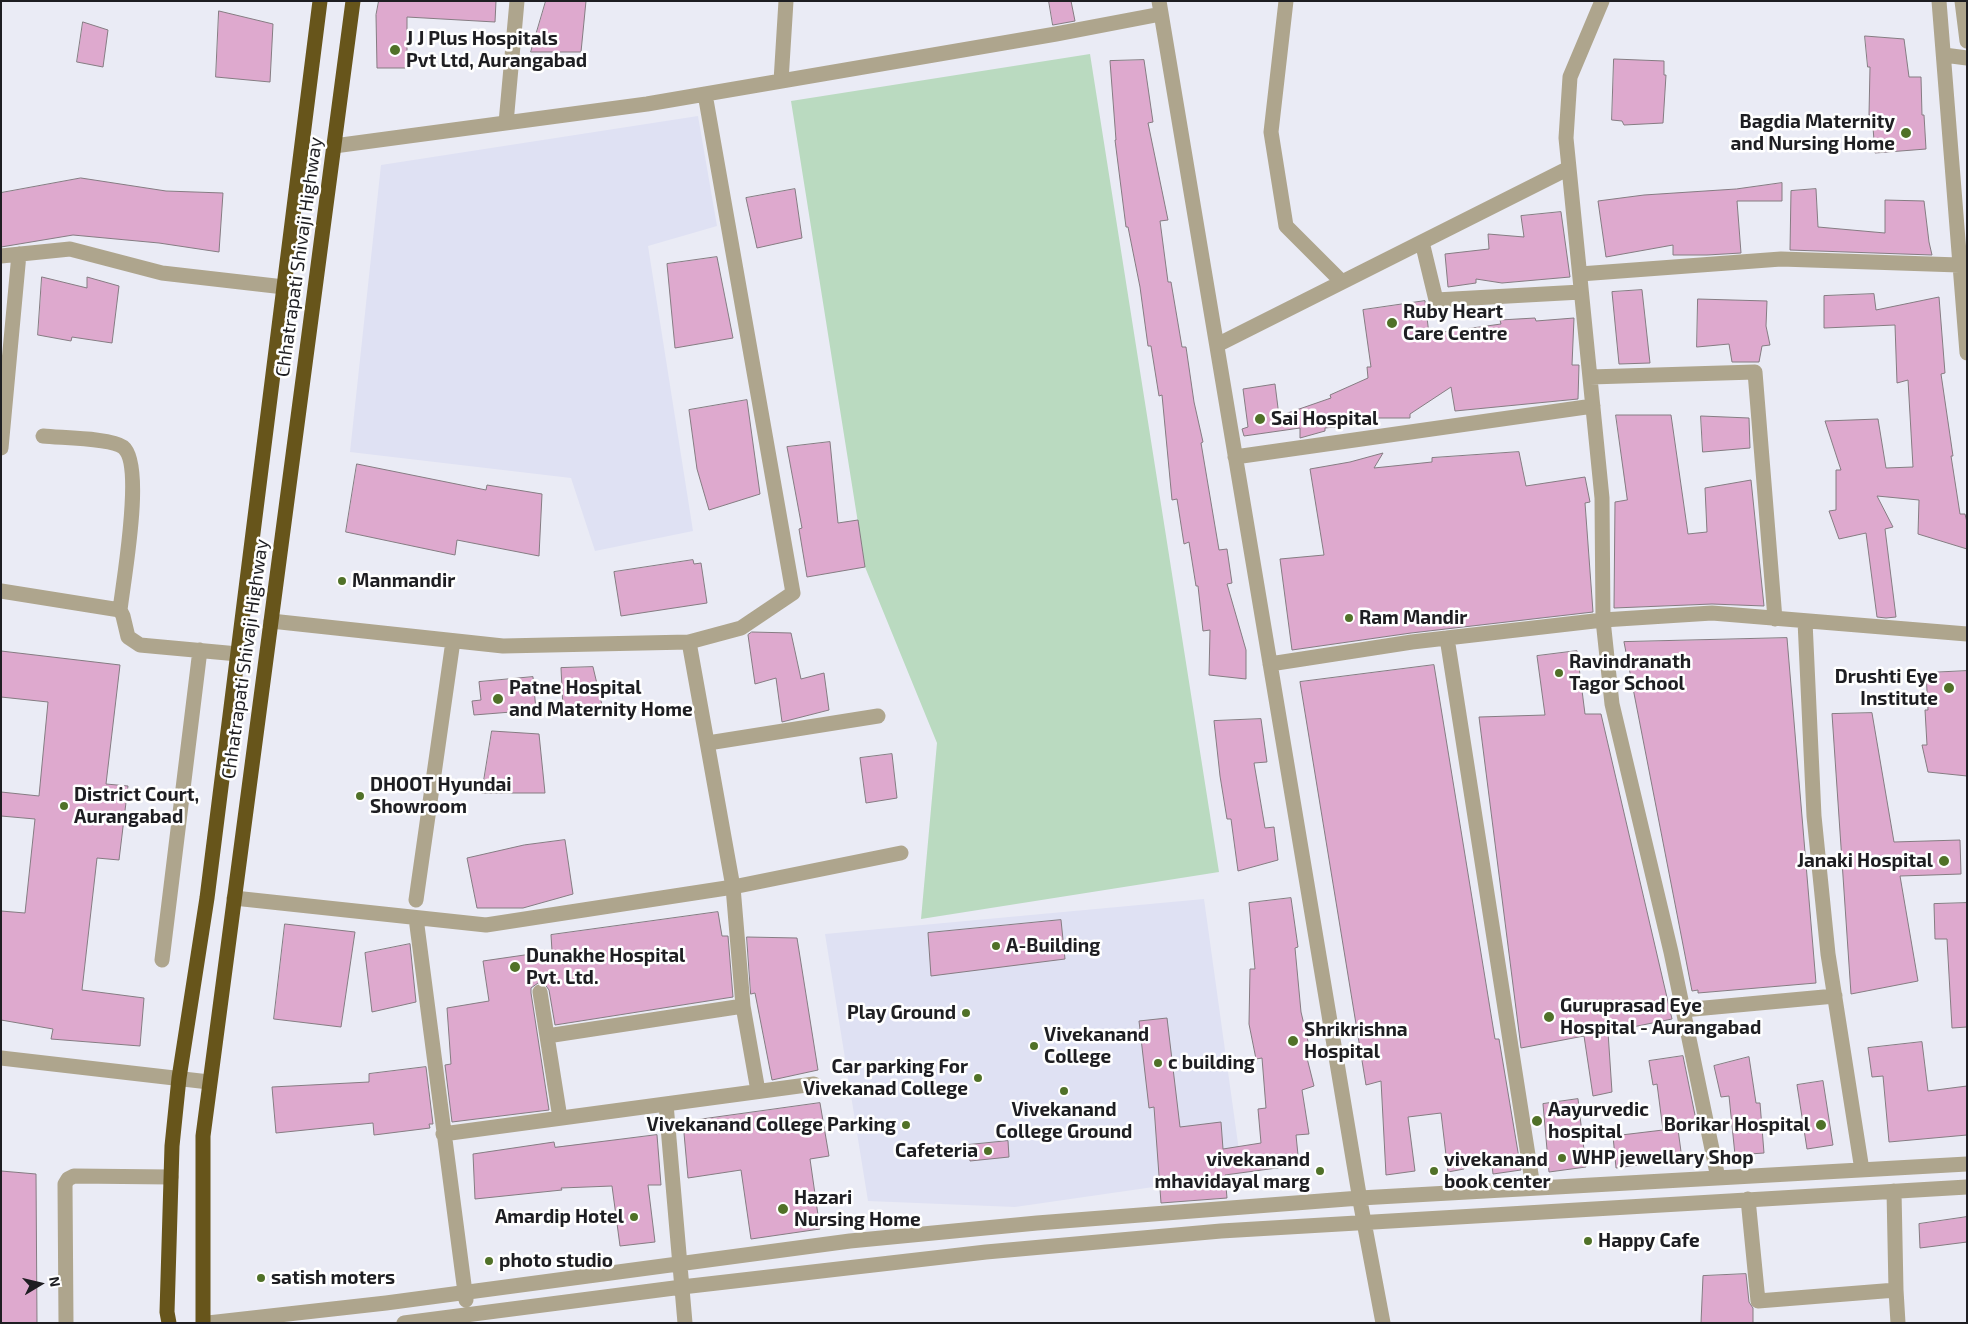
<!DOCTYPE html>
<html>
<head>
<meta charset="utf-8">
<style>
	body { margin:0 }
	#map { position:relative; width:1968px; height:1324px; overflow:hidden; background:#eaebf5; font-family:"Exo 2",sans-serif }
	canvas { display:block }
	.frame { position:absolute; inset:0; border:2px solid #1e1e22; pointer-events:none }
	.north { position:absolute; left:15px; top:1259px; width:50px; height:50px; -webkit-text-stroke:4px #fff; paint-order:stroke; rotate:81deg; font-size:14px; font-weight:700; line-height:20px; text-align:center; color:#1e1e22 }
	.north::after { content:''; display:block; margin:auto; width:18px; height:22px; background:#1e1e22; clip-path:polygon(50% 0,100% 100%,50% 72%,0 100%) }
</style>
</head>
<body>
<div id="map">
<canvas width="1968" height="1324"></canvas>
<div class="frame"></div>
<div class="north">N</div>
</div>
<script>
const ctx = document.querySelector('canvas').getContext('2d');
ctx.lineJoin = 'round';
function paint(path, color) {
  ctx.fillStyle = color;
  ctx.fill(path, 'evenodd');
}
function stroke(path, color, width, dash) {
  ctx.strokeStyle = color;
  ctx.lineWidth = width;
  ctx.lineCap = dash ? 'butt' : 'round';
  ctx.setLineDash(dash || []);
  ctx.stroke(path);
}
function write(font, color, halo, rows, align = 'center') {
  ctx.font = font + ' "Exo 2",sans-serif';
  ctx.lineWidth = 5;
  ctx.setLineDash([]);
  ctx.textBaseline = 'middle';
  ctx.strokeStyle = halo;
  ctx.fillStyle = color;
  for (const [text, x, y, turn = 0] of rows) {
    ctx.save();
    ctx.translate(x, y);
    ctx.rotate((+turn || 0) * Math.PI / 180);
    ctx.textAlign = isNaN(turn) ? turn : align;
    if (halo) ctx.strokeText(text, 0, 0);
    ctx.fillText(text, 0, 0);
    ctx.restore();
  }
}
const built = new Path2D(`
	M 698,116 L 717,226 L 648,246 L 693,531 L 595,551 L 571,478 L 350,452 L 381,165 Z
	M 1204,899 L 1240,1158 L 1195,1181 L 1015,1207 L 868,1201 L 825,934 Z`);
const green = new Path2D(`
	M 1090,54 L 1219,872 L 921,919 L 937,743 L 865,567 L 791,101 Z`);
const building = new Path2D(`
	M 379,1 L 496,1 L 495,22 L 407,17 L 407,68 L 377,68 L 376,15 Z
	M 546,1 L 586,1 L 581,52 L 531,52 Z
	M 1049,1 L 1071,1 L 1075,21 L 1053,25 Z
	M 219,11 L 273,24 L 270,82 L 216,77 Z
	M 83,22 L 108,30 L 103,67 L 77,62 Z
	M 1865,36 L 1904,39 L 1909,77 L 1921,77 L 1922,115 L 1924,115 L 1926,149 L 1875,153 L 1872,115 L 1869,115 L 1870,67 L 1868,67 Z
	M 1614,59 L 1664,61 L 1664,75 L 1666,75 L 1663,123 L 1624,125 L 1622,121 L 1612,120 Z
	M 1144,60 L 1153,122 L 1148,123 L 1168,220 L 1160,221 L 1168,282 L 1171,282 L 1182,347 L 1186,347 L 1194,402 L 1203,442 L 1201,443 L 1219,550 L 1227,549 L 1232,583 L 1227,584 L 1246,650 L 1246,679 L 1209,675 L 1210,630 L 1203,631 L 1198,586 L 1196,586 L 1189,542 L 1184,544 L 1177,499 L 1172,500 L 1162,395 L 1159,396 L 1151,346 L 1148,346 L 1140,287 L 1128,227 L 1126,227 L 1115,140 L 1116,140 L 1110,61 Z
	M 81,178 L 166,191 L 223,193 L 219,252 L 159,243 L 73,235 L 1,247 L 1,193 Z
	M 1782,183 L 1782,201 L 1737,201 L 1741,253 L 1707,255 L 1673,255 L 1673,245 L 1606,257 L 1598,201 L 1644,195 L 1736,189 Z
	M 795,189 L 802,238 L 757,248 L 746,198 Z
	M 1816,189 L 1818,227 L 1885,233 L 1885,200 L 1924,201 L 1929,242 L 1932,255 L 1790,250 L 1791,191 Z
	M 1561,212 L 1570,277 L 1502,283 L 1476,279 L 1476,283 L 1448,287 L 1445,254 L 1489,249 L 1488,234 L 1524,237 L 1521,216 Z
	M 717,257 L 733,338 L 675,348 L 667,264 Z
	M 42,277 L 87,288 L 87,277 L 119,286 L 112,343 L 72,337 L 71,341 L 38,335 Z
	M 1642,290 L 1650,363 L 1619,364 L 1612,292 Z
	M 1874,294 L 1876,310 L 1939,297 L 1945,373 L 1941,374 L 1953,456 L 1951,456 L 1960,514 L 1965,514 L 1967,522 L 1967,549 L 1918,534 L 1919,500 L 1877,496 L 1893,527 L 1885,529 L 1896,617 L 1886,618 L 1877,617 L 1866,533 L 1839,539 L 1829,511 L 1836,510 L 1836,470 L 1841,470 L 1825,421 L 1878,419 L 1886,468 L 1913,467 L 1908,380 L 1897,383 L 1895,325 L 1824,328 L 1824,296 Z
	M 1698,299 L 1767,301 L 1766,326 L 1770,345 L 1762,346 L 1759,362 L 1732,362 L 1729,344 L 1697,347 Z
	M 1425,301 L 1429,334 L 1501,324 L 1500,320 L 1535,318 L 1536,321 L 1574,318 L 1572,365 L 1579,365 L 1578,399 L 1455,411 L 1451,387 L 1410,414 L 1410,418 L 1362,418 L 1363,424 L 1325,428 L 1325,431 L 1300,438 L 1300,428 L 1244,436 L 1242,429 L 1248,427 L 1243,389 L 1275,384 L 1279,416 L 1331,398 L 1330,395 L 1368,378 L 1367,367 L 1371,367 L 1363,310 Z
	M 747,400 L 760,494 L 709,510 L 697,469 L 689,410 Z
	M 1616,415 L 1671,415 L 1688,534 L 1707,532 L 1705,488 L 1751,480 L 1764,606 L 1712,604 L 1614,608 L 1615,502 L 1627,500 Z
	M 1701,416 L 1749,418 L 1750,448 L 1703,452 Z
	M 830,442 L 838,523 L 858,520 L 865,567 L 807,577 L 799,529 L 802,528 L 787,447 Z
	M 1519,452 L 1526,486 L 1585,477 L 1590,502 L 1585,503 L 1593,612 L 1411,633 L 1292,650 L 1280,559 L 1324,555 L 1310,469 L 1350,462 L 1383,453 L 1374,468 L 1432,462 L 1432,458 Z
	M 357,464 L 486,490 L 487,485 L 542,494 L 539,556 L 457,540 L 455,555 L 346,532 Z
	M 693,560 L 694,564 L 701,563 L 707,603 L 621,616 L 614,572 Z
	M 752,632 L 791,633 L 801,679 L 824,673 L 829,710 L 782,722 L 776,678 L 755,684 L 748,635 Z
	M 1787,638 L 1816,983 L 1698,993 L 1698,990 L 1692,991 L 1624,642 Z
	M 1,651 L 120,665 L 106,784 L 128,786 L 119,860 L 97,858 L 82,990 L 144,998 L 140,1046 L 51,1039 L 53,1029 L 1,1020 L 1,911 L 25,913 L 35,819 L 1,816 L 1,792 L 39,796 L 48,702 L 1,697 Z
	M 1577,651 L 1585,714 L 1601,714 L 1672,1019 L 1608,1032 L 1612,1092 L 1593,1096 L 1584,1036 L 1521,1048 L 1479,717 L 1545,715 L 1537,656 Z
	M 1434,665 L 1495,1039 L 1499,1039 L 1521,1170 L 1493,1174 L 1491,1157 L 1463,1161 L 1464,1169 L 1448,1172 L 1441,1113 L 1408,1117 L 1415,1171 L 1386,1175 L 1381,1081 L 1366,1085 L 1300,682 Z
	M 593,667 L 602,705 L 563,708 L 561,668 Z
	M 1967,671 L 1967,776 L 1928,772 L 1922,745 L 1927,745 L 1925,710 L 1928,710 L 1926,673 Z
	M 533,677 L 536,710 L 474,715 L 472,701 L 481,700 L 479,682 Z
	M 1872,713 L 1894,842 L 1960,840 L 1961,874 L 1900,876 L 1918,981 L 1851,994 L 1832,714 Z
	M 1261,719 L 1267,762 L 1254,763 L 1265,828 L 1274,827 L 1278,860 L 1238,871 L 1231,819 L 1227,819 L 1220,776 L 1214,721 Z
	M 492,731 L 539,734 L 545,793 L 482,793 Z
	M 892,754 L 897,798 L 866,803 L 860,758 Z
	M 565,840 L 573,894 L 523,908 L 477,908 L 467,858 L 524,845 Z
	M 1291,898 L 1298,947 L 1295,948 L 1301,1012 L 1311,1054 L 1306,1054 L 1314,1086 L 1302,1090 L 1309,1134 L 1296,1135 L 1299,1165 L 1225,1175 L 1227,1198 L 1161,1203 L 1154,1107 L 1149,1108 L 1139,1021 L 1167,1018 L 1180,1127 L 1221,1122 L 1223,1149 L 1261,1143 L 1258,1109 L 1266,1108 L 1262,1058 L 1256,1059 L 1249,1024 L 1250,969 L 1255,969 L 1249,903 Z
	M 1967,903 L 1967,1027 L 1952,1028 L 1947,939 L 1935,939 L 1934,904 Z
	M 718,912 L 722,936 L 728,936 L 733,997 L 555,1025 L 549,990 L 544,983 L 538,983 L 531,988 L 531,993 L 549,1110 L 452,1122 L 445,1065 L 451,1064 L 447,1008 L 489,1001 L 483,961 L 552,951 L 551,935 Z
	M 1061,920 L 1065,959 L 931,976 L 928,933 Z
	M 285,924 L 355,932 L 341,1027 L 274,1019 Z
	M 747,937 L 797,938 L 818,1070 L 772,1080 L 755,993 L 751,994 Z
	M 410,944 L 416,1002 L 372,1012 L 365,953 Z
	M 1922,1042 L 1928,1091 L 1967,1086 L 1967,1135 L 1889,1142 L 1883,1076 L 1872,1077 L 1868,1048 Z
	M 1683,1056 L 1696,1120 L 1677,1122 L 1682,1159 L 1616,1168 L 1613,1136 L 1663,1130 L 1657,1084 L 1653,1085 L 1649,1061 Z
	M 1749,1057 L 1756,1103 L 1760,1103 L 1764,1153 L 1735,1155 L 1729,1096 L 1721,1097 L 1714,1066 Z
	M 426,1067 L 433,1124 L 429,1124 L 430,1128 L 374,1135 L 373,1123 L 276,1133 L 272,1087 L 369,1082 L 369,1074 Z
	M 1823,1081 L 1833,1145 L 1807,1149 L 1797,1085 Z
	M 1578,1099 L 1586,1167 L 1549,1172 L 1543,1104 Z
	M 820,1103 L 829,1156 L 810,1159 L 820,1229 L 751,1239 L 741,1170 L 688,1178 L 683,1122 Z
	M 657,1135 L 661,1185 L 648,1185 L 655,1242 L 620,1246 L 612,1186 L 561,1188 L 562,1190 L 475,1199 L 473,1154 L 554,1142 L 555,1147 Z
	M 1008,1141 L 1009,1157 L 970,1161 L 968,1145 Z
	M 1,1171 L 36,1174 L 37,1323 L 1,1323 Z
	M 1967,1217 L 1967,1242 L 1920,1248 L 1919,1224 Z
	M 1746,1274 L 1749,1302 L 1753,1308 L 1753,1323 L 1701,1323 L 1703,1276 Z`);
const minor = new Path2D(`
	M 1159,1 L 1361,1206 L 1383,1323
	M 1286,1 L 1271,132 L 1286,226 L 1342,282
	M 1602,1 L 1570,77 L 1566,138 L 1602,498 L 1603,620 L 1612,704 L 1671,952 L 1718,1178
	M 1939,1 L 1967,353
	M 1962,1 L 1967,41
	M 1944,55 L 1967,58
	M 781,81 L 786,1
	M 506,123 L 517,1
	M 334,146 L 647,104 L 1056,34 L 1161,14
	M 1422,242 L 1436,300 L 1581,292
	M 1,256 L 70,249 L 162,273 L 284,287
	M 1580,274 L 1781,259 L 1959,265
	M 1217,345 L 1569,168
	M 1590,377 L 1755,372 L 1775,619
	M 43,436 C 61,438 111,438 123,447 C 145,464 123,582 120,610
	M 1,448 L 19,254
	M 1235,457 L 1593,406
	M 1,591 L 120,610 L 123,616 L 128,637 L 140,645 L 238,654
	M 271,621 L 503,646 L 689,642 L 741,628 L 793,593 L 705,94
	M 1805,621 L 1814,816 L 1828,954 L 1862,1170
	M 1447,638 L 1533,1187
	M 689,642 L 733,887 L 743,1006
	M 1270,664 L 1412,642 L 1603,620 L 1712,613 L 1967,634
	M 708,743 L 878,716
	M 234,898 L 486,925 L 733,887 L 901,853
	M 416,900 L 453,641
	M 416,918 L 466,1300
	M 162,960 L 200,650
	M 540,992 L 560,1118
	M 1683,1010 L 1835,996
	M 547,1036 L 743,1006 L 758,1091
	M 1,1058 L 209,1082
	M 666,1104 L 685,1323
	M 443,1134 L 814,1084
	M 1748,1199 L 1758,1301 L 1896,1290 L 1894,1191
	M 1896,1290 L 1898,1323
	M 66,1323 L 65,1184 L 68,1179 L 74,1176 L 171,1177
	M 208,1323 L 386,1303 L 850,1241 L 1037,1223 L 1360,1198 L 1967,1164
	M 404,1323 L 682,1287 L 986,1252 L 1221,1231 L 1967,1187`);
const highway = new Path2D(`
	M 169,1323 L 167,1312 L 172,1146 L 179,1078 L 207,898 L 320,1
	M 203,1323 L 203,1136 L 353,1`);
const markers = [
	[395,50,6,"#507128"],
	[1906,133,6,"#507128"],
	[1392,323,6,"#507128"],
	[1260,419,6,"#507128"],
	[342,581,5,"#507128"],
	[1349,618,5,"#507128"],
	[1559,673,5,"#507128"],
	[1949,688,6,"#507128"],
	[498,699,6,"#507128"],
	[360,796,5,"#507128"],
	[64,806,5,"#507128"],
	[1944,861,6,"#507128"],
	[996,946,5,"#507128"],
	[515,967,6,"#507128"],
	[966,1013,5,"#507128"],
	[1549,1017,6,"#507128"],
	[1293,1041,6,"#507128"],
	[1034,1046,5,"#507128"],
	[1158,1063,5,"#507128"],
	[978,1078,5,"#507128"],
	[1064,1091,5,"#507128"],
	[1537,1121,6,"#507128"],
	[906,1125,5,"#507128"],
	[1821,1125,6,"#507128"],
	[988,1151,5,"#507128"],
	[1562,1158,5,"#507128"],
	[1320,1171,5,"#507128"],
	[1434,1171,5,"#507128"],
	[783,1209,6,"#507128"],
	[634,1217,5,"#507128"],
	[1588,1241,5,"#507128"],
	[489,1261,5,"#507128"],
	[261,1278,5,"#507128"]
];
const poiNames = [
	["J J Plus Hospitals",406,39],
	["Pvt Ltd, Aurangabad",406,61],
	["Bagdia Maternity",1895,122,"right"],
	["and Nursing Home",1895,144,"right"],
	["Ruby Heart",1403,312],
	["Care Centre",1403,334],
	["Sai Hospital",1271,419],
	["Manmandir",352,581],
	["Ram Mandir",1359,618],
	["Ravindranath",1569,662],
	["Tagor School",1569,684],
	["Drushti Eye",1938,677,"right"],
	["Institute",1938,699,"right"],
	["Patne Hospital",509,688],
	["and Maternity Home",509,710],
	["DHOOT Hyundai",370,785],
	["Showroom",370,807],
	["District Court,",74,795],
	["Aurangabad",74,817],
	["Janaki Hospital",1933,861,"right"],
	["A-Building",1006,946],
	["Dunakhe Hospital",526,956],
	["Pvt. Ltd.",526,978],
	["Guruprasad Eye",1560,1006],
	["Hospital - Aurangabad",1560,1028],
	["Play Ground",956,1013,"right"],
	["Shrikrishna",1304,1030],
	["Hospital",1304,1052],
	["Vivekanand",1044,1035],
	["College",1044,1057],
	["c building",1168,1063],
	["Car parking For",968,1067,"right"],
	["Vivekanad College",968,1089,"right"],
	["Vivekanand",1064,1110,"center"],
	["College Ground",1064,1132,"center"],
	["Aayurvedic",1548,1110],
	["hospital",1548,1132],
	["Vivekanand College Parking",896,1125,"right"],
	["Borikar Hospital",1810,1125,"right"],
	["Cafeteria",978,1151,"right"],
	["WHP jewellary Shop",1572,1158],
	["vivekanand",1310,1160,"right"],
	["mhavidayal marg",1310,1182,"right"],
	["vivekanand",1444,1160],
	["book center",1444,1182],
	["Hazari",794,1198],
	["Nursing Home",794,1220],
	["Amardip Hotel",624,1217,"right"],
	["Happy Cafe",1598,1241],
	["photo studio",499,1261],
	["satish moters",271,1278]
];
const streetNames = [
	["Chhatrapati Shivaji Highway",299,257,-82],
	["Chhatrapati Shivaji Highway",245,659,-82]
];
paint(built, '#dfe1f3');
paint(green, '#badac0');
paint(building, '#dea9ce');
stroke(building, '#857c82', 1);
stroke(minor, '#aea58d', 15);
stroke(highway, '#67551b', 15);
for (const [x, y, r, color] of markers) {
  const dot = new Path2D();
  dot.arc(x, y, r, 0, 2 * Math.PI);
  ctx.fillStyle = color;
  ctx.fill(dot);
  stroke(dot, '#fff', 2);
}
write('bold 19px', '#1e1e22', '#fff', poiNames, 'left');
write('19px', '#1e1e22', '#fff', streetNames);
</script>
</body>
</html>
